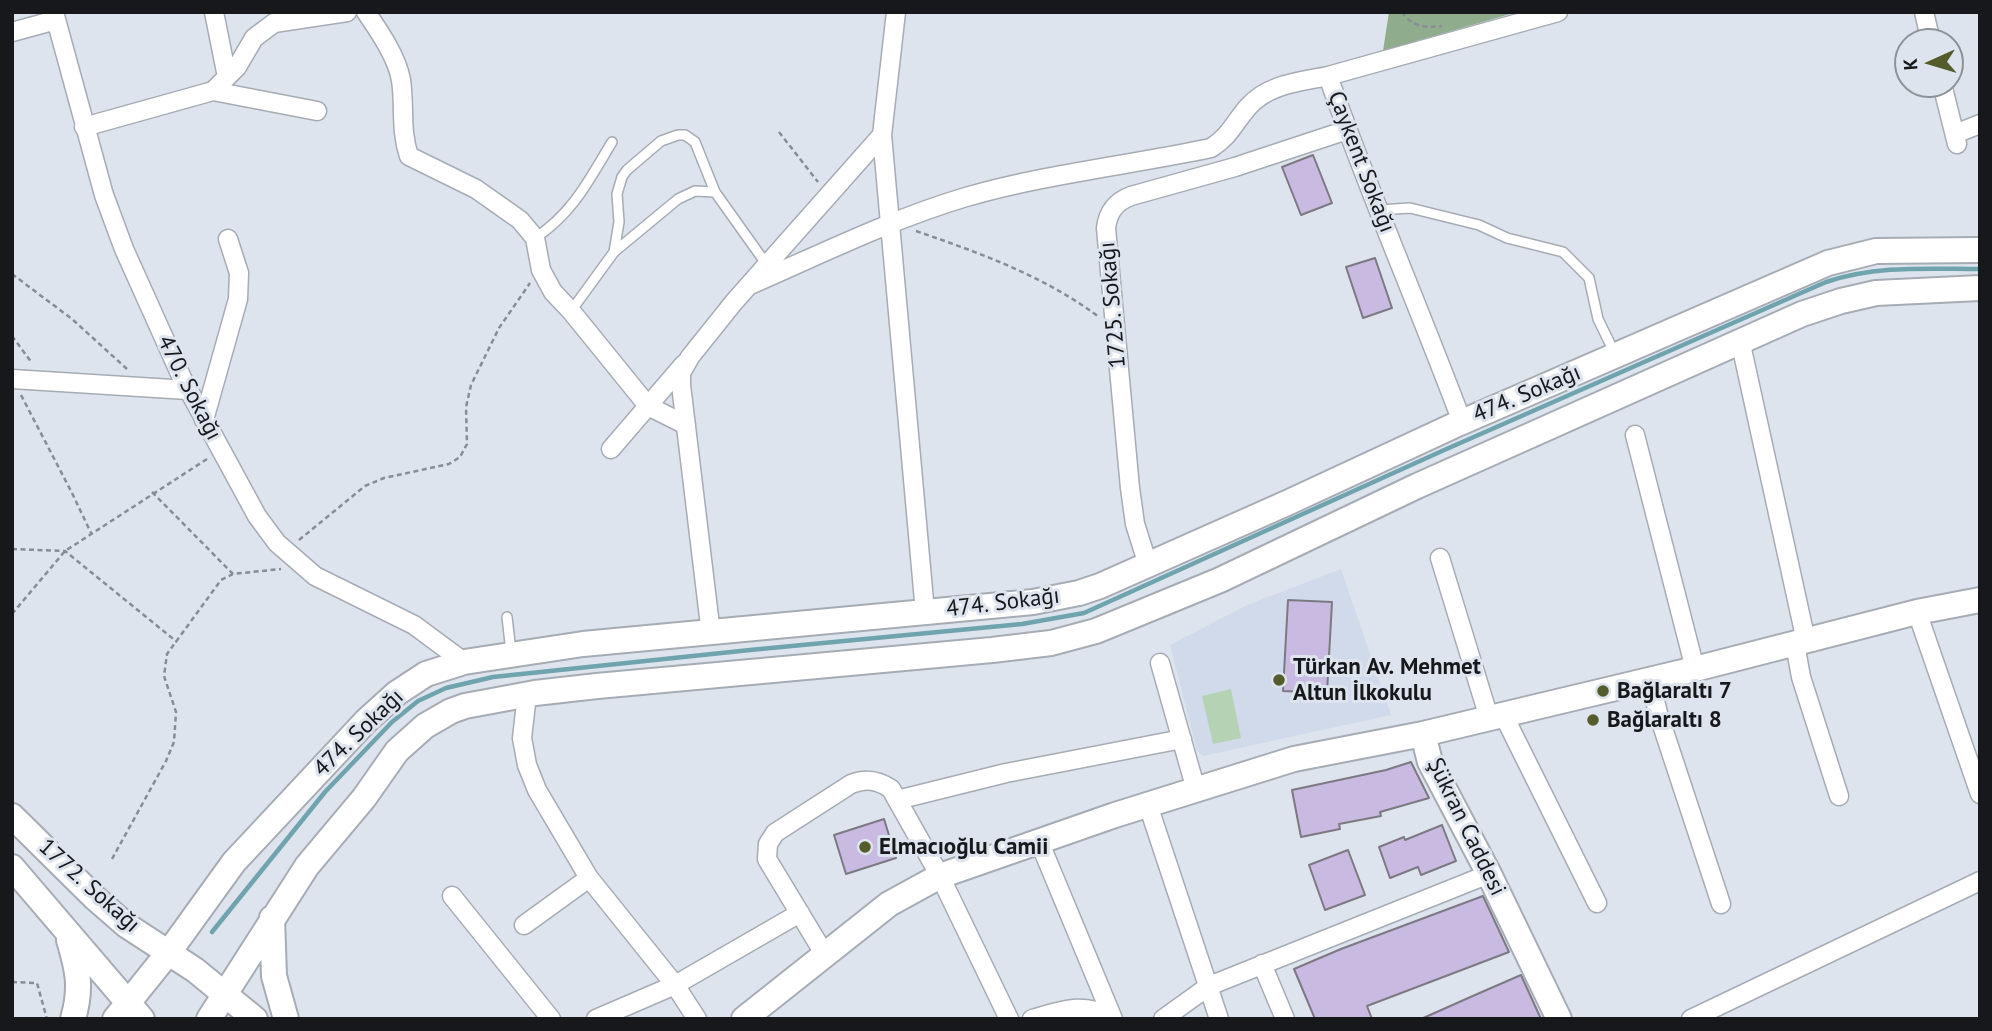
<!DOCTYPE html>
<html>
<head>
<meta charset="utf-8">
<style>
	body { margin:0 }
	#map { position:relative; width:1992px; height:1031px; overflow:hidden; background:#dde4ed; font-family:"PT Sans",sans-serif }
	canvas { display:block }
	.frame { position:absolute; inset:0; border:14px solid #16181b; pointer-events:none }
	.north { position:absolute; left:1894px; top:28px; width:70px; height:70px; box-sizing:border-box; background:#dde4ed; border:2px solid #8d9299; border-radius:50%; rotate:266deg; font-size:19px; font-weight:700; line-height:28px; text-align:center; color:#16181b }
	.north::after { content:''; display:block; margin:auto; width:24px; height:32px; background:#545c2b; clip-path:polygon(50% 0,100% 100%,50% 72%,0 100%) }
</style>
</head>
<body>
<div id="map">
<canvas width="1992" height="1031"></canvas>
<div class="frame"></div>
<div class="north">K</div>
</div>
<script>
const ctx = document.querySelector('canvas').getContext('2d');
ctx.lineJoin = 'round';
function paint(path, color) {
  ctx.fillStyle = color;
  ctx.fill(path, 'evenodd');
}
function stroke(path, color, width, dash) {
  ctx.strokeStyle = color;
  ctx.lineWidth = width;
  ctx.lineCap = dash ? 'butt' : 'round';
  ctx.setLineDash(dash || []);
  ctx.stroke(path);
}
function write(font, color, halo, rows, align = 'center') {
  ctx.font = font + ' "PT Sans",sans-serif';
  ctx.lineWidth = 6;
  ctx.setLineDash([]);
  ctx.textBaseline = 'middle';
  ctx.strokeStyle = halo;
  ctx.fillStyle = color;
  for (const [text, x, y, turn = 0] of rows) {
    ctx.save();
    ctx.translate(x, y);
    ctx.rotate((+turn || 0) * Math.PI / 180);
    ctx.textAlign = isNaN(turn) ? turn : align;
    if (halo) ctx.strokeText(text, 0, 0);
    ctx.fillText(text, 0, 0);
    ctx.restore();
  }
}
const built = new Path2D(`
	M 1341,569 L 1391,715 L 1203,756 L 1197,751 L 1170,645 L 1247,605 Z`);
const green = new Path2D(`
	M 1231,689 L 1241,738 L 1213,744 L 1202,696 Z`);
const forest = new Path2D(`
	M 1389,12 L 1517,12 L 1383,51 Z`);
const stream = new Path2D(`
	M 212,932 L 325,792 L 392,722 L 418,701 L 446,688 L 493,677 L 750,650 L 1022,624 L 1084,613 L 1442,451 L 1826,282 C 1877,265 1927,269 1980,269`);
const building = new Path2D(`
	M 1313,155 L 1332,203 L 1301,215 L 1282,167 Z
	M 1375,258 L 1392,308 L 1363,318 L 1346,267 Z
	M 1288,600 L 1332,602 L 1327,693 L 1283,691 Z
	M 1411,762 L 1429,798 L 1380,812 L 1381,816 L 1339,824 L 1340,829 L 1301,837 L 1292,790 L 1386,770 Z
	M 884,819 L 896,858 L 846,874 L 834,835 Z
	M 1442,825 L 1456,861 L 1421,875 L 1418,867 L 1390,878 L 1379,847 L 1404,837 L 1405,840 Z
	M 1348,850 L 1365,895 L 1325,910 L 1309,865 Z
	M 1483,896 L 1509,952 L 1367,1006 L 1372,1019 L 1315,1019 L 1294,969 L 1341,949 Z
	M 1521,975 L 1541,1019 L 1421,1019 L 1475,995 Z`);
const path = new Path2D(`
	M 1402,12 C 1412,27 1425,28 1442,26
	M 779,132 L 818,182
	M 916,231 C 980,253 1044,276 1099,317
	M 12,274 L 72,319 L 127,369
	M 12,336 L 32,363
	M 21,395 L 72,493 L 91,533
	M 152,492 L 233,574
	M 299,540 L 365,486 L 384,478 L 449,464 L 460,457 L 467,444 L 466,407 L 471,385 L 499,328 L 530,283
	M 12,549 L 65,551 L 177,642
	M 12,614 L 65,551 L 207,459
	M 112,859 L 166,761 L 174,742 L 176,712 L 164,676 L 167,654 L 221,580 L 233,574 L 281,569
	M 12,982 L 37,983 L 47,1019`);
const lane = new Path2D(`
	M 1379,210 L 1410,208 L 1479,225 L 1507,238 L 1563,252 L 1589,278 L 1598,319 L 1615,354
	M 535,238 C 573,213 589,180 612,142
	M 614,252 L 619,222 L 617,194 L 622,177 L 627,170 L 661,141 L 678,135 L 685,135 L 695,142 L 715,192 L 767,265
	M 571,311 L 614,252 L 678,199 L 695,191 L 715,192
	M 507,617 L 511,652`);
const street = new Path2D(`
	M 54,12 L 104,195 L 124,249 L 182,378 L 257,516 L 277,543 L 315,576 L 414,625 L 464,662
	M 214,12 L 227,77
	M 366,12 C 379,31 397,57 401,80 C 405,106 400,130 409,156 L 476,189 L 520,220 L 535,238 L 541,270 L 553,292 L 571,311 L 648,406 L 686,425
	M 896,12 L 882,135 L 925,612
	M 1924,12 L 1931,42
	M 12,32 L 56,20
	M 1942,84 L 1957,144
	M 213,91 L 317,111
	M 84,127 L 213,91 L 237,67 L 254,38 L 274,23 L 347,12
	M 1955,134 L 1980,124
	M 750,285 C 821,254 892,219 966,197 C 1046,174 1130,165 1211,148 C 1230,136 1234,123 1248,107 C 1268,84 1299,82 1328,76
	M 1740,340 L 1806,641
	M 12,379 L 188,390
	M 204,420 L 238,299 L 239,273 L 228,239
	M 1462,422 C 1419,307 1369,193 1328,76 L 1558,12
	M 1635,435 L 1695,669
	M 611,449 L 684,364
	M 1440,558 L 1489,718
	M 1148,565 L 1135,524 L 1130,488 L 1106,228 C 1108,212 1115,202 1131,196 L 1235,167 L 1347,130
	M 1917,612 L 1980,794
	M 711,634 L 681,385 L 681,373 L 690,357 L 734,302 L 882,135
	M 1795,644 L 1801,677 L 1839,796
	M 1160,663 L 1196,790
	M 1650,680 L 1658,713 L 1721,904
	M 527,695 L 522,738 L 527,765 L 537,790 L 589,878 L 675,985 L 697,1019
	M 1503,714 L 1597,903
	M 897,800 L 1006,773 L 1182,739
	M 1148,805 L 1219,1019
	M 1039,841 L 1113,1019
	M 452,896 L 551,1019
	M 524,925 L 589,878
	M 825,955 L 767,859 L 768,844 L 775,833 L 851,784 C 866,778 878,780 891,789 L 940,876 L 1009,1019
	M 1262,964 L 1285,1019
	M 596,1019 L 675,985 L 800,913
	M 1032,1019 C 1064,1010 1081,1002 1112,1017
	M 1163,1019 L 1209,986 L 1489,874
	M 1691,1019 L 1980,881`);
const secondary = new Path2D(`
	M 1423,734 L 1430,762 L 1489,874 L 1559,1019
	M 12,816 L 95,898 L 126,925 L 195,970 L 255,1019
	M 12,867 L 142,1019
	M 272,918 L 274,976 L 286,1019
	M 69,940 C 78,970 82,988 73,1019
	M 115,1019 L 169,952 L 234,862 L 366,721 L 397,693 L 426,674 L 464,662 L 583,644 L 1033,602 L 1079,593 L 1100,586 L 1287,503 L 1453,426 L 1828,263 L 1876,251 L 1980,250
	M 209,1019 L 307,866 L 364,798 L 397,751 L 425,726 L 451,711 L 465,706 L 535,693 L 597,686 L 992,650 L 1051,643 L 1096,631 L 1220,580 L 1417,486 L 1802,314 L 1841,301 L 1876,293 L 1980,288
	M 744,1019 L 889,904 L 940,876 L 1115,815 L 1294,759 L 1423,734 L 1695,669 L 1917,612 L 1980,600`);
const markers = [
	[1279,680,7,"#545c2b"],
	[1603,691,7,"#545c2b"],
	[1593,720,7,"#545c2b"],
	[865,847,7,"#545c2b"]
];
const streetNames = [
	["Çaykent Sokağı",1361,162,69],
	["1725. Sokağı",1113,305,-95],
	["470. Sokağı",189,388,63],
	["474. Sokağı",1527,394,-23],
	["474. Sokağı",1003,603,-7],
	["474. Sokağı",359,733,-44],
	["Şükran Caddesi",1466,827,64],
	["1772. Sokağı",89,886,42]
];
const poiNames = [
	["Türkan Av. Mehmet",1293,667],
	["Altun İlkokulu",1293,693],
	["Bağlaraltı 7",1617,691],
	["Bağlaraltı 8",1607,720],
	["Elmacıoğlu Camii",879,847]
];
paint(built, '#d0daea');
paint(green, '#b5d3b4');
paint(forest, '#8fad8d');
stroke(stream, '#6fa3ad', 4.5);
paint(building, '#c8bae1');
stroke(building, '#7c7982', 2);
stroke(lane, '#a6acb4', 12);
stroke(street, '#a6acb4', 21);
stroke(secondary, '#a6acb4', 28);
stroke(path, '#888d94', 2.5, [5, 3.5]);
stroke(lane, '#fff', 9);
stroke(street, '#fff', 18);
stroke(secondary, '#fff', 24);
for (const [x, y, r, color] of markers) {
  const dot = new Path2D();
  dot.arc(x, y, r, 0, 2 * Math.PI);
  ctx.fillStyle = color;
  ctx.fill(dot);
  stroke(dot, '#dde4ed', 2.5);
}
write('23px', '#16181b', '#dde4ed', streetNames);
write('bold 23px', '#16181b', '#dde4ed', poiNames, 'left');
</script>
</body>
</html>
